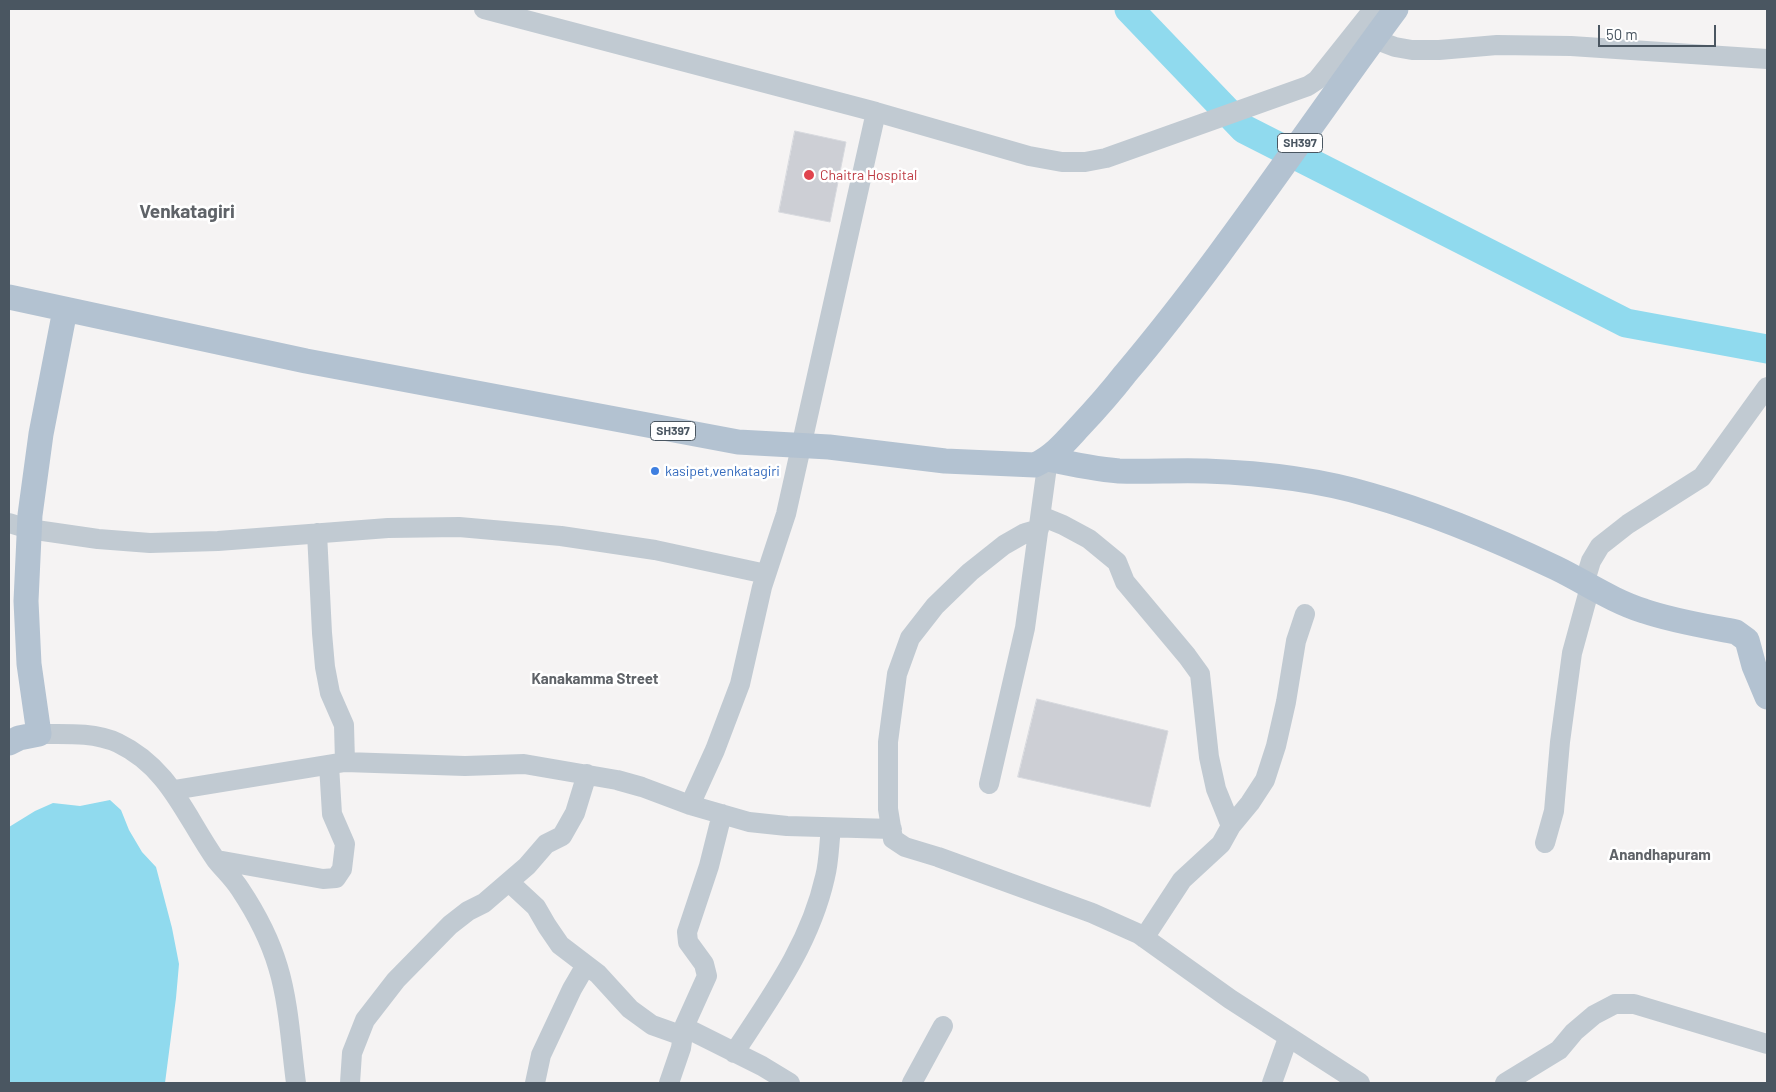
<!DOCTYPE html>
<html>
<head>
<meta charset="utf-8">
<style>
	body { margin:0 }
	#map { position:relative; width:1776px; height:1092px; overflow:hidden; background:#f5f3f3; font-family:Barlow,sans-serif }
	canvas { display:block }
	.frame { position:absolute; inset:0; border:10px solid #4a5661; pointer-events:none }
	.scale { position:absolute; left:1598px; top:25px; width:118px; height:22px; box-sizing:border-box; border:2px solid #4a5661; border-top:0; padding-left:6px; font-size:15px; line-height:18px; white-space:nowrap; color:#4a5661; -webkit-text-stroke:4px #fff; paint-order:stroke }
</style>
</head>
<body>
<div id="map">
<canvas width="1776" height="1092"></canvas>
<div class="frame"></div>
<div class="scale">50 m</div>
</div>
<script>
const ctx = document.querySelector('canvas').getContext('2d');
ctx.lineJoin = 'round';
function paint(path, color) {
  ctx.fillStyle = color;
  ctx.fill(path, 'evenodd');
}
function stroke(path, color, width, dash) {
  ctx.strokeStyle = color;
  ctx.lineWidth = width;
  ctx.lineCap = dash ? 'butt' : 'round';
  ctx.setLineDash(dash || []);
  ctx.stroke(path);
}
function write(font, color, halo, rows, align = 'center') {
  ctx.font = font + ' Barlow,sans-serif';
  ctx.lineWidth = 5;
  ctx.setLineDash([]);
  ctx.textBaseline = 'middle';
  ctx.strokeStyle = halo;
  ctx.fillStyle = color;
  for (const [text, x, y, turn = 0] of rows) {
    ctx.save();
    ctx.translate(x, y);
    ctx.rotate((+turn || 0) * Math.PI / 180);
    ctx.textAlign = isNaN(turn) ? turn : align;
    if (halo) ctx.strokeText(text, 0, 0);
    ctx.fillText(text, 0, 0);
    ctx.restore();
  }
}
const water = new Path2D(`
	M 110,800 L 121,810 L 129,830 L 142,852 L 156,867 L 172,928 L 179,964 L 176,998 L 165,1083 L 9,1083 L 9,827 L 35,811 L 53,803 L 80,806 Z`);
const river = new Path2D(`
	M 1129,9 L 1244,129 L 1626,323 L 1767,349`);
const building = new Path2D(`
	M 795,131 L 846,142 L 830,222 L 779,212 Z
	M 1037,699 L 1168,731 L 1150,807 L 1018,777 Z`);
const minor = new Path2D(`
	M 484,9 L 876,112 L 1029,156 L 1062,162 L 1085,162 L 1106,158 L 1308,86 L 1317,80 L 1368,16 L 1377,9
	M 1374,39 L 1395,47 L 1412,50 L 1439,50 L 1497,45 L 1571,46 L 1767,59
	M 1041,516 L 1063,525 L 1089,539 L 1117,562 L 1125,582 L 1187,656 L 1200,674 L 1209,757 L 1216,789 L 1231,826
	M 9,523 L 29,529 L 98,539 L 150,543 L 218,541 L 388,528 L 459,527 L 561,536 L 655,550 L 766,574
	M 1039,529 L 1025,533 L 1004,545 L 970,572 L 935,606 L 910,638 L 897,674 L 888,742 L 888,809 L 893,839 L 905,847 L 938,857 L 1092,913 L 1139,934 L 1230,999 L 1360,1083
	M 317,533 L 322,633 L 325,667 L 330,693 L 344,725 L 345,762
	M 1584,584 L 1591,561 L 1600,546 L 1628,524 L 1702,477 L 1767,387
	M 39,734 C 65,734 94,732 118,743 C 170,768 185,816 216,860 C 224,870 233,878 240,889 C 256,913 270,940 278,967 C 289,1003 291,1046 296,1083
	M 989,784 L 1025,628 L 1048,459
	M 174,790 L 345,762 L 465,766 L 524,764 L 617,780 L 642,787 L 690,805 L 749,822 L 787,826 L 892,829
	M 690,805 L 715,750 L 740,684 L 762,587 L 786,514 L 876,112
	M 1545,843 L 1554,811 L 1560,742 L 1572,653 L 1590,587
	M 217,860 L 323,879 L 336,878 L 342,869 L 345,844 L 332,814 L 329,765
	M 509,882 L 536,907 L 547,926 L 560,945 L 598,974 L 630,1009 L 652,1025 L 683,1036
	M 1144,938 L 1182,880 L 1221,844 L 1231,826 L 1250,803 L 1265,780 L 1276,746 L 1286,702 L 1296,641 L 1305,614
	M 684,1027 L 762,1066 L 790,1083
	M 734,1053 C 771,997 810,944 825,877 C 829,862 829,844 831,828
	M 350,1083 L 352,1053 L 365,1020 L 396,980 L 450,925 L 468,911 L 484,903 L 527,866 L 546,844 L 562,836 L 575,813 L 587,774
	M 535,1083 L 541,1055 L 572,989 L 586,965
	M 669,1083 L 681,1048 L 684,1027 L 707,976 L 704,964 L 688,942 L 687,932 L 709,866 L 722,814
	M 912,1083 L 943,1026
	M 1272,1083 L 1288,1038
	M 1505,1083 L 1559,1050 L 1574,1032 L 1594,1015 L 1615,1004 L 1634,1004 L 1767,1044`);
const major = new Path2D(`
	M 9,297 L 306,361 L 738,442 L 829,447 L 945,461 L 1035,465 C 1054,456 1066,441 1080,426 C 1096,409 1111,392 1125,374 C 1223,258 1306,130 1396,9
	M 1048,459 C 1071,464 1095,469 1119,471 C 1148,472 1177,470 1206,471 C 1261,473 1317,479 1370,495 C 1434,513 1495,539 1556,568 C 1585,582 1612,601 1644,611 C 1673,621 1705,626 1736,632 L 1747,640 L 1754,666 L 1767,697
	M 9,743 L 19,738 L 39,734 L 29,664 L 26,601 L 30,515 L 41,434 L 65,310`);
const markers = [
	[809,175,6,"#e0444e"],
	[655,471,5,"#3f7fe0"]
];
const shields = [
	[1300,143,45],
	[673,431,45]
];
const shieldNames = [
	["SH397",1300,143],
	["SH397",673,431]
];
const healthNames = [
	["Chaitra Hospital",820,175]
];
const shopNames = [
	["kasipet,venkatagiri",665,471]
];
const neighbourhoodNames = [
	["Kanakamma Street",595,679],
	["Anandhapuram",1660,855]
];
const districtNames = [
	["Venkatagiri",187,212]
];
paint(water, '#90daee');
stroke(river, '#90daee', 29);
paint(building, '#cdcfd5');
stroke(building, '#d7d9de', 1);
stroke(minor, '#c1cad2', 20);
stroke(major, '#b3c2d1', 25);
for (const [x, y, r, color] of markers) {
  const dot = new Path2D();
  dot.arc(x, y, r, 0, 2 * Math.PI);
  ctx.fillStyle = color;
  ctx.fill(dot);
  stroke(dot, '#fff', 2);
}
for (const [x, y, w] of shields) {
  const box = new Path2D();
  box.roundRect(x - w / 2, y - 9.5, w, 19, 4);
  ctx.fillStyle = '#fff';
  ctx.fill(box);
  stroke(box, '#4a5661', 1);
}
write('bold 12px', '#4a5661', null, shieldNames);
write('14px', '#be3a42', '#fff', healthNames, 'left');
write('14px', '#366cbe', '#fff', shopNames, 'left');
write('bold 15px', '#5f6368', '#fff', neighbourhoodNames);
write('bold 19px', '#5f6368', '#fff', districtNames);
</script>
</body>
</html>
